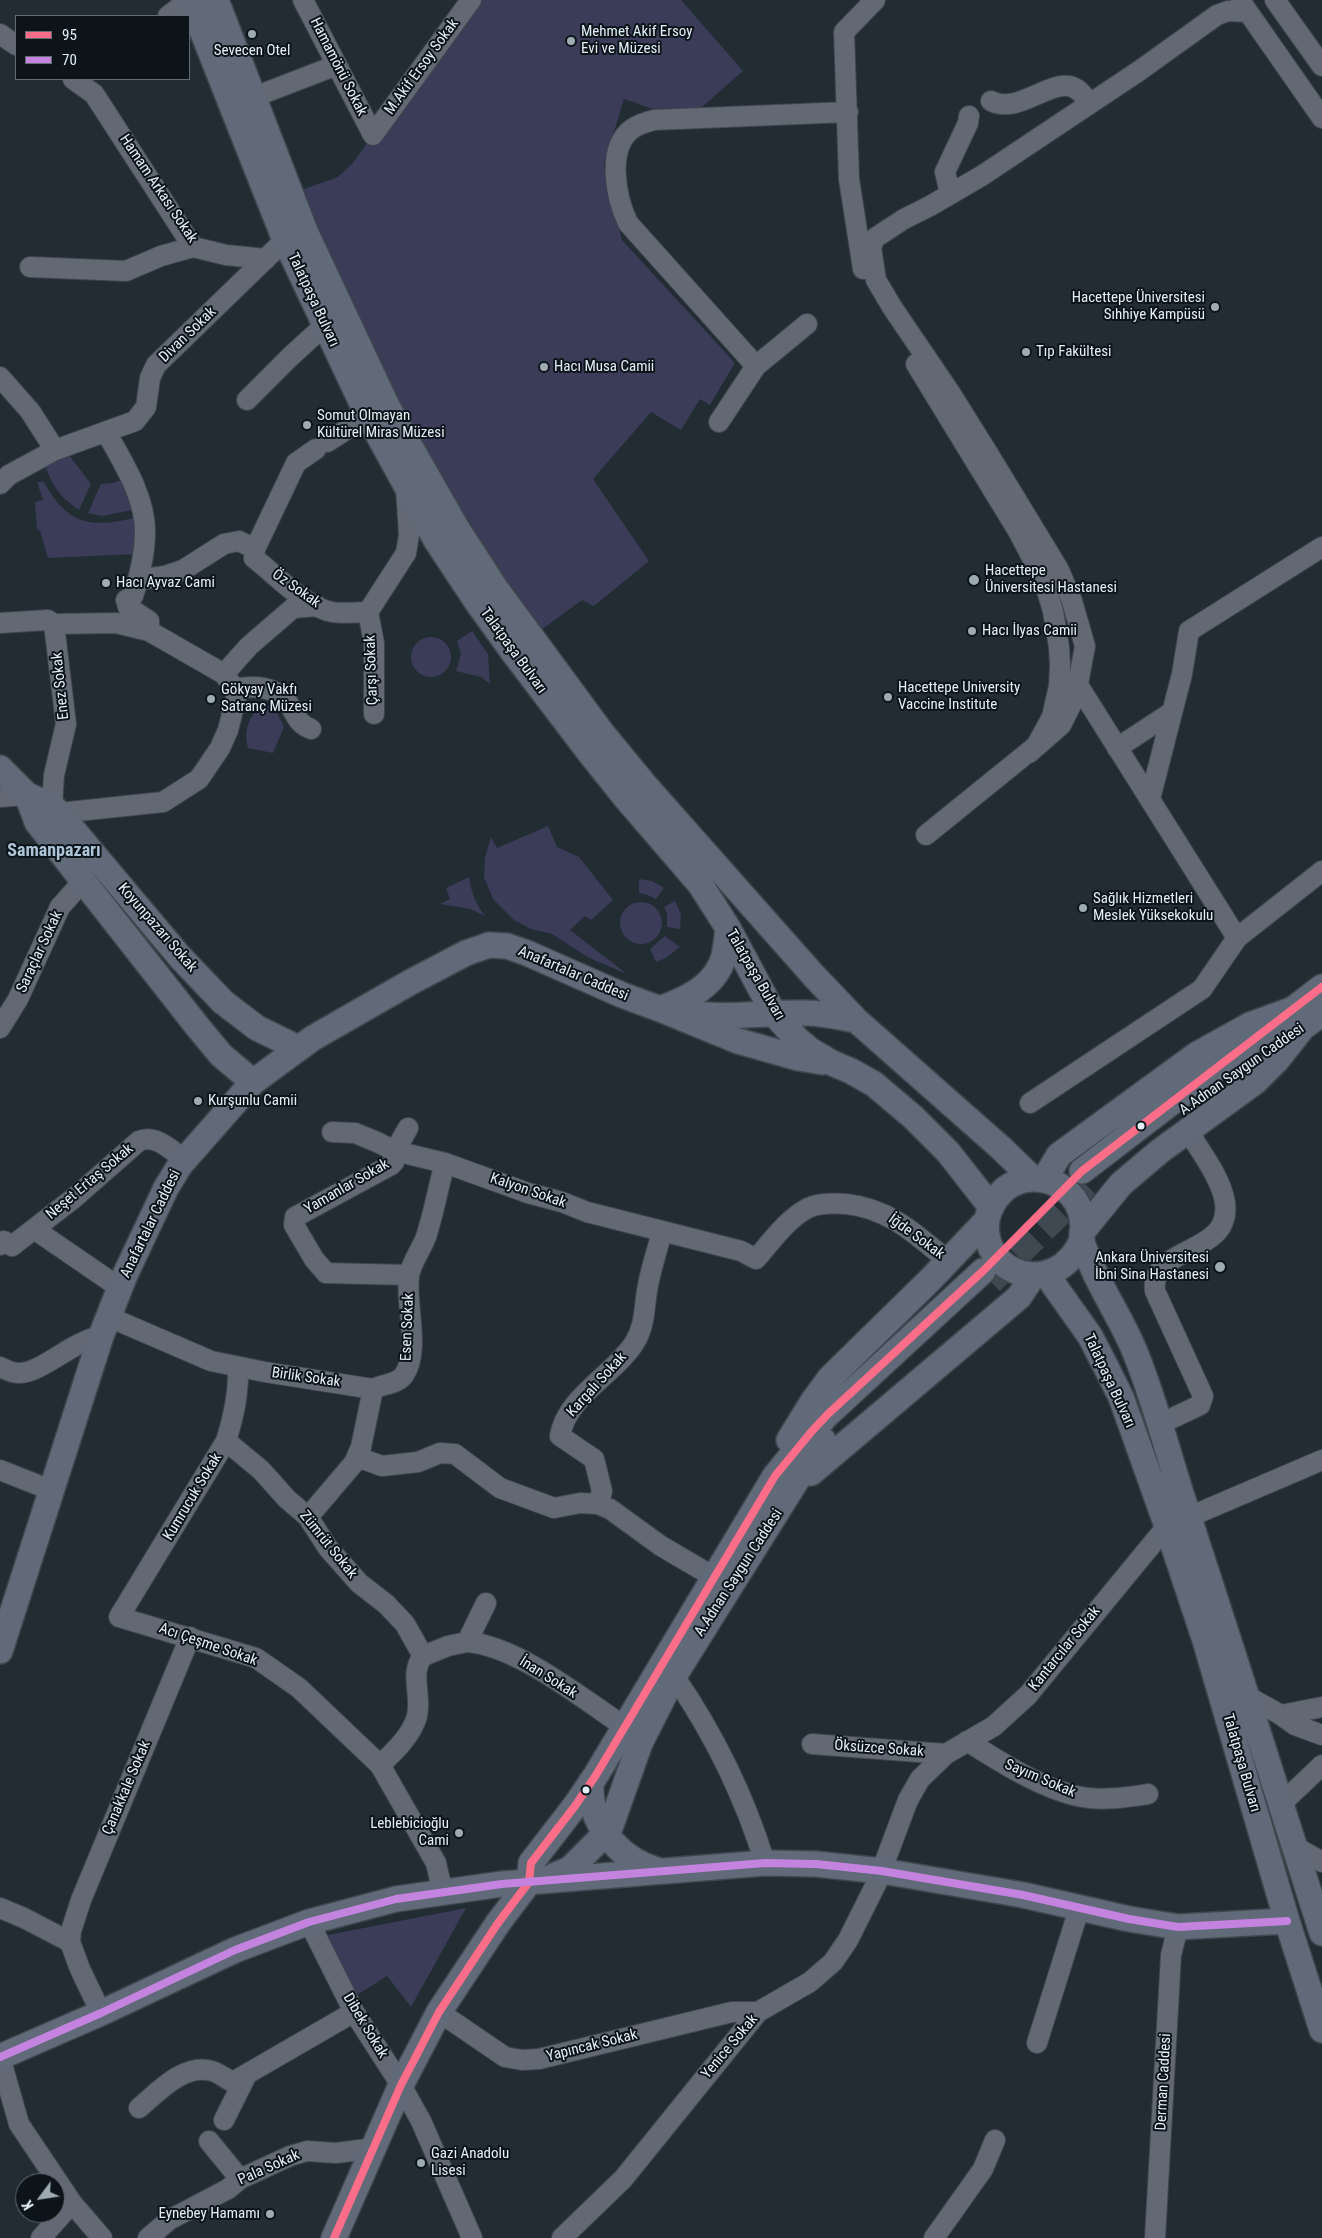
<!DOCTYPE html>
<html>
<head>
<meta charset="utf-8">
<style>
	body { margin:0 }
	#map { position:relative; width:1322px; height:2238px; overflow:hidden; background:#222c33; font-family:"Roboto Condensed",sans-serif }
	canvas { display:block }
	.legend { position:absolute; left:15px; top:15px; width:175px; height:65px; box-sizing:border-box; background:#0c141a; border:1px solid #626c73; margin:0; padding:6px 9px; list-style:none; font-size:15px; color:#e3eff8 }
	.legend li { display:flex; align-items:center; gap:10px; height:25px }
	.legend b { width:25px; border:1px solid #626c73 }
	.north { position:absolute; left:15px; top:2173px; width:50px; height:50px; box-sizing:border-box; background:#0c141a; border:1px solid #626c73; border-radius:50%; rotate:239deg; font-size:14px; font-weight:700; line-height:20px; text-align:center; color:#e3eff8 }
	.north::after { content:''; display:block; margin:auto; width:18px; height:22px; background:#9fabb3; clip-path:polygon(50% 0,100% 100%,50% 72%,0 100%) }
</style>
</head>
<body>
<div id="map">
<canvas width="1322" height="2238"></canvas>
<ul class="legend">
<li><b style="height:6px;background:#fb6d88"></b>95</li>
<li><b style="height:6px;background:#c483df"></b>70</li>
</ul>
<div class="north">K</div>
</div>
<script>
const ctx = document.querySelector('canvas').getContext('2d');
ctx.lineJoin = 'round';
function paint(path, color) {
  ctx.fillStyle = color;
  ctx.fill(path, 'evenodd');
}
function stroke(path, color, width, dash) {
  ctx.strokeStyle = color;
  ctx.lineWidth = width;
  ctx.lineCap = dash ? 'butt' : 'round';
  ctx.setLineDash(dash || []);
  ctx.stroke(path);
}
function write(font, color, halo, rows, align = 'center') {
  ctx.font = font + ' "Roboto Condensed",sans-serif';
  ctx.lineWidth = 4;
  ctx.setLineDash([]);
  ctx.textBaseline = 'middle';
  ctx.strokeStyle = halo;
  ctx.fillStyle = color;
  for (const [text, x, y, turn = 0] of rows) {
    ctx.save();
    ctx.translate(x, y);
    ctx.rotate((+turn || 0) * Math.PI / 180);
    ctx.textAlign = isNaN(turn) ? turn : align;
    if (halo) ctx.strokeText(text, 0, 0);
    ctx.fillText(text, 0, 0);
    ctx.restore();
  }
}
const green = new Path2D(`
	M 471,0 L 681,0 L 743,71 L 701,108 L 656,110 L 624,99 L 604,165 L 622,240 L 735,363 L 710,405 L 700,399 L 681,430 L 651,412 L 593,479 L 649,561 L 594,606 L 582,600 L 540,631 L 506,582 L 466,519 L 397,400 L 316,225 L 304,189 L 338,177 L 352,164 Z
	M 69,455 L 91,484 L 79,510 C 58,495 55,489 45,466 Z
	M 125,479 L 138,509 L 102,516 L 88,513 L 101,484 L 112,483 Z
	M 37,482 L 44,482 C 69,527 92,528 138,517 L 135,554 L 48,558 L 40,531 L 37,529 L 35,502 L 43,500 Z
	M 472,631 L 488,654 L 490,684 L 481,677 L 456,671 L 461,654 L 457,641 Z
	M411 657a20 20 0 1 1 40 0a20 20 0 1 1-40 0Z
	M 262,703 L 274,707 L 284,727 L 273,753 L 248,748 C 243,729 249,718 262,703 Z
	M 548,826 L 557,847 L 579,857 L 613,900 L 591,920 L 585,916 L 570,930 L 627,974 L 589,958 L 552,934 L 531,929 L 514,920 L 493,899 L 484,877 L 485,857 L 491,837 L 497,848 Z
	M 469,877 C 471,892 476,904 485,916 L 470,909 L 440,904 L 450,899 L 446,888 Z
	M 639,879 L 652,881 L 664,888 L 656,899 L 645,894 L 639,893 Z
	M 675,901 L 681,914 L 680,929 L 667,927 L 667,914 L 664,907 Z
	M620 923a21 21 0 1 1 42 0a21 21 0 1 1-42 0Z
	M 665,936 L 680,947 L 666,958 L 656,962 L 650,949 Z
	M 466,1908 L 411,2007 L 387,1976 L 357,1995 L 323,1936 Z`);
const majorTunnel = new Path2D(`
	M 991,1282 L 1092,1182`);
const minor = new Path2D(`
	M 303,0 L 373,135 L 471,0
	M 1275,0 L 1322,66
	M 1241,2 L 1322,118
	M 168,16 L 189,0
	M 0,34 L 16,45
	M 73,79 L 94,94 L 193,247 L 226,255 L 266,259
	M 254,97 L 337,65
	M 991,101 C 1023,118 1063,62 1085,98
	M 949,189 L 945,172 L 968,123 L 969,116
	M 30,267 L 126,271 L 161,256 L 193,247
	M 863,269 L 849,179 L 844,32 L 875,0
	M 916,364 L 1018,531 L 1044,581 L 1053,611 L 1059,647 L 1060,666 L 1059,686 L 1052,717 L 1036,746 L 926,835
	M 756,366 L 807,324
	M 0,377 L 30,411 L 55,450
	M 247,400 L 290,357 L 325,325
	M 719,422 L 756,366 L 628,223 C 616,198 606,148 632,129 C 639,124 646,122 654,120 L 848,112
	M 106,432 C 122,461 145,496 145,531 C 145,552 140,575 133,596 L 126,600 L 128,607 L 149,621 L 149,631
	M 327,442 L 368,416
	M 0,484 L 9,475 L 55,450 L 135,421 L 146,407 L 150,378 L 156,365 L 285,240
	M 255,549 L 296,463 L 316,449
	M 138,580 L 165,576 L 183,570 L 224,544 L 239,541 L 255,549 L 254,558 C 275,574 305,607 332,612 C 343,614 356,612 368,612
	M 0,623 L 48,620 L 54,624
	M 54,624 L 116,623 L 149,631 L 224,674 L 235,689 L 236,698 L 228,730 L 220,748 L 199,779 L 163,802 L 59,813
	M 224,674 L 249,646 L 293,608 L 317,606
	M 235,689 C 255,685 275,686 288,703 C 297,715 296,723 311,729
	M 374,714 L 374,643 L 368,612 L 406,553 L 409,535 L 406,488
	M 1117,748 L 1172,712
	M 1029,753 L 1061,725 L 1076,695 L 1085,646 L 1072,601 L 1059,570 L 989,455 L 951,394 L 892,307 L 876,280 L 871,247 L 875,238 L 904,219 L 930,206 L 983,175 L 1139,71 L 1217,15 L 1228,11 L 1248,12
	M 0,797 L 27,795
	M 1150,799 L 1182,674 L 1189,631 L 1322,547
	M 52,806 L 54,775 L 66,724 L 54,624
	M 1237,938 L 1322,871
	M 0,1028 L 18,999 L 60,907 L 84,880
	M 1030,1103 L 1202,989 L 1237,938 L 1078,685
	M 408,1128 L 395,1151 L 394,1162 L 391,1165 L 295,1217 L 294,1225 L 314,1259 L 326,1273 L 409,1275
	M 332,1132 L 355,1133 L 377,1142 L 395,1151 L 445,1163 L 528,1193 L 562,1202 L 587,1212 L 741,1251 L 756,1259 C 771,1242 787,1219 808,1208 C 819,1203 833,1203 846,1204 C 888,1208 916,1234 948,1261
	M 34,1229 L 120,1288
	M 0,1245 L 4,1241 L 12,1246 L 74,1198 L 139,1141 C 156,1134 171,1150 185,1160
	M 109,1317 L 211,1361 L 265,1372 L 373,1389
	M 0,1367 C 6,1370 12,1373 19,1373 C 42,1373 72,1341 101,1336
	M 238,1367 C 239,1392 234,1416 226,1441 L 119,1617 L 256,1658 L 299,1688 L 380,1765 L 436,1863 L 443,1893
	M 1160,1424 L 1200,1405 L 1203,1396 L 1155,1291 C 1149,1245 1232,1256 1225,1203 C 1222,1179 1200,1151 1188,1131
	M 226,1441 L 261,1470 L 287,1499 L 308,1517 L 328,1548 L 359,1583 L 386,1604 L 405,1624 L 423,1656
	M 357,1457 L 382,1466 L 418,1462 L 440,1453 L 455,1454 L 500,1488 L 554,1508 L 580,1503 L 598,1504 L 610,1509 L 661,1546 L 714,1577
	M 0,1470 L 53,1491
	M 598,1504 L 602,1491 L 594,1459 L 560,1436 C 566,1397 615,1374 635,1342 C 645,1325 644,1309 647,1291 C 650,1271 657,1251 662,1232
	M 308,1517 L 354,1463 L 361,1447 L 373,1389 C 383,1384 398,1384 404,1375 C 421,1349 405,1305 409,1276 C 411,1263 421,1250 426,1237 C 434,1213 438,1187 445,1163
	M 1189,1517 L 1322,1460
	M 467,1642 C 516,1645 583,1699 625,1727
	M 423,1656 L 448,1646 L 467,1642 L 486,1603
	M 674,1676 C 714,1734 744,1795 765,1863
	M 1247,1696 L 1281,1715 L 1322,1707
	M 1281,1715 L 1295,1725 L 1322,1735
	M 967,1741 C 1000,1762 1044,1790 1082,1797 C 1103,1801 1128,1797 1148,1794
	M 812,1744 L 946,1754
	M 380,1765 C 394,1752 412,1735 417,1716 C 422,1694 409,1674 423,1656
	M 1281,1804 L 1322,1765
	M 1294,1846 L 1322,1862
	M 0,1908 L 24,1918 L 70,1942 L 80,1969 L 101,2013
	M 309,1922 L 354,2012 L 401,2085 L 421,2121 L 472,2238
	M 70,1942 L 71,1931 L 81,1900 L 190,1637
	M 439,2012 L 505,2057 L 522,2060 L 539,2059 L 732,2012 L 758,2012
	M 1037,2043 L 1079,1909
	M 0,2057 L 19,2124 L 72,2203 L 102,2238
	M 139,2108 C 159,2091 184,2063 212,2071 C 219,2073 226,2079 233,2082 L 354,2012
	M 224,2120 L 247,2074
	M 209,2141 L 240,2179
	M 41,2238 L 72,2203
	M 148,2238 L 169,2220 L 228,2189 L 240,2179 L 290,2156 L 307,2151 L 336,2153 L 375,2148
	M 562,2238 L 623,2179 L 758,2012 L 810,1982 L 833,1962 L 848,1940 L 878,1880 L 908,1800 L 920,1779 L 946,1754 L 994,1726 L 1028,1695 L 1167,1526
	M 934,2238 L 983,2169 L 995,2140
	M 1155,2238 L 1171,1955 L 1178,1927`);
const major = new Path2D(`
	M 190,0 L 285,240 L 368,416 L 436,540 L 477,602 L 513,652 L 589,752 L 625,797 L 700,884 L 728,928 L 774,1014 L 797,1039 L 810,1050 L 832,1063 L 851,1071 L 874,1084 L 913,1117 L 948,1152 L 991,1207
	M 216,0 L 305,231 L 387,406 L 456,527 L 496,589 L 602,733 L 644,784 L 814,976 L 856,1020 L 1001,1148 L 1033,1179
	M 0,768 L 27,795 L 52,806 L 59,813 L 180,957 L 223,1002 L 257,1028 L 298,1048
	M 27,795 L 37,822 L 197,1026 L 221,1055 L 253,1082
	M 660,1009 C 687,999 716,986 724,956 C 726,947 727,937 728,928
	M 690,1013 C 730,1019 766,1012 806,1013 C 823,1013 839,1017 856,1020
	M 1290,1037 L 1322,1013
	M 1082,1171 L 1322,987
	M 1044,1180 L 1059,1155 L 1196,1055 L 1250,1025 L 1291,1010
	M 1082,1232 L 1121,1184 L 1160,1151 L 1255,1082 L 1277,1060 L 1303,1027
	M 1082,1240 C 1056,1300 979,1275 987,1220 C 989,1208 996,1197 1005,1189 C 1025,1173 1054,1177 1071,1195 C 1079,1204 1083,1217 1083,1229 C 1083,1231 1081,1237 1082,1239 C 1082,1247 1088,1256 1091,1264 C 1104,1295 1125,1325 1137,1357 C 1158,1410 1171,1466 1190,1521 C 1235,1658 1278,1796 1322,1933
	M 1046,1274 L 1090,1336 L 1106,1367 L 1121,1397 L 1167,1526 L 1205,1640 L 1287,1921 L 1322,2030
	M 789,1440 L 813,1401 L 830,1378 L 930,1280 L 987,1220
	M 811,1473 L 1019,1297 L 1033,1276
	M 0,1651 L 101,1336 L 125,1275 L 166,1188 L 180,1165 L 253,1082 L 313,1038 L 409,983 L 466,953 L 489,945 L 507,946 L 527,953 L 622,995 L 660,1009 L 738,1041 L 798,1058 L 823,1062
	M 591,1782 C 588,1823 619,1859 657,1870
	M 551,1877 L 570,1869 L 602,1837 L 611,1825 L 640,1743 L 674,1676 L 818,1446 L 823,1440
	M 0,2057 L 101,2013 L 235,1950 L 309,1922 L 396,1899 L 502,1884 L 765,1863 L 816,1864 L 882,1871 L 1023,1895 L 1129,1919 L 1178,1927 L 1287,1921
	M 334,2238 L 401,2085 L 439,2012 L 498,1923 L 529,1882 L 531,1863 L 575,1806 L 596,1775 L 775,1476 L 812,1431 L 828,1414 L 983,1271`);
const bus1 = new Path2D(`
	M 334,2238 L 401,2085 L 439,2012 L 498,1923 L 529,1882 L 531,1863 L 575,1806 L 596,1775 L 775,1476 L 812,1431 L 828,1414 L 983,1271 L 1082,1171 L 1322,987`);
const bus2 = new Path2D(`
	M 0,2057 L 101,2013 L 235,1950 L 309,1922 L 396,1899 L 502,1884 L 765,1863 L 816,1864 L 882,1871 L 1023,1895 L 1129,1919 L 1178,1927 L 1287,1921`);
const markers = [
	[252,34,5,"#9fabb3"],
	[571,41,5,"#9fabb3"],
	[1215,307,5,"#9fabb3"],
	[1026,352,5,"#9fabb3"],
	[544,367,5,"#9fabb3"],
	[307,425,5,"#9fabb3"],
	[974,580,6,"#9fabb3"],
	[106,583,5,"#9fabb3"],
	[972,631,5,"#9fabb3"],
	[888,697,5,"#9fabb3"],
	[211,699,5,"#9fabb3"],
	[1083,908,5,"#9fabb3"],
	[198,1101,5,"#9fabb3"],
	[1141,1126,4.5,"#e3eff8"],
	[1220,1267,6,"#9fabb3"],
	[586,1790,4.5,"#e3eff8"],
	[459,1833,5,"#9fabb3"],
	[421,2163,5,"#9fabb3"],
	[270,2214,5,"#9fabb3"]
];
const poiNames = [
	["Mehmet Akif Ersoy",581,32],
	["Evi ve Müzesi",581,49],
	["Sevecen Otel",252,51,"center"],
	["Hacettepe Üniversitesi",1205,298,"right"],
	["Sıhhiye Kampüsü",1205,315,"right"],
	["Tıp Fakültesi",1036,352],
	["Hacı Musa Camii",554,367],
	["Somut Olmayan",317,416],
	["Kültürel Miras Müzesi",317,433],
	["Hacettepe",985,571],
	["Üniversitesi Hastanesi",985,588],
	["Hacı Ayvaz Cami",116,583],
	["Hacı İlyas Camii",982,631],
	["Hacettepe University",898,688],
	["Vaccine Institute",898,705],
	["Gökyay Vakfı",221,690],
	["Satranç Müzesi",221,707],
	["Sağlık Hizmetleri",1093,899],
	["Meslek Yüksekokulu",1093,916],
	["Kurşunlu Camii",208,1101],
	["Ankara Üniversitesi",1209,1258,"right"],
	["İbni Sina Hastanesi",1209,1275,"right"],
	["Leblebicioğlu",449,1824,"right"],
	["Cami",449,1841,"right"],
	["Gazi Anadolu",431,2154],
	["Lisesi",431,2171],
	["Eynebey Hamamı",260,2214,"right"]
];
const streetNames = [
	["Hamamönü Sokak",338,67,63],
	["M.Akif Ersoy Sokak",422,67,-54],
	["Hamam Arkası Sokak",158,189,56],
	["Talatpaşa Bulvarı",313,300,65],
	["Divan Sokak",188,335,-44],
	["Öz Sokak",296,589,35],
	["Talatpaşa Bulvarı",513,651,54],
	["Çarşı Sokak",372,670,-92],
	["Enez Sokak",61,686,-96],
	["Koyunpazarı Sokak",157,928,49],
	["Saraçlar Sokak",40,952,-65],
	["Anafartalar Caddesi",573,974,23],
	["Talatpaşa Bulvarı",755,975,60],
	["A.Adnan Saygun Caddesi",1242,1070,-35],
	["Neşet Ertaş Sokak",90,1182,-40],
	["Yamanlar Sokak",347,1187,-30],
	["Kalyon Sokak",528,1191,19],
	["Anafartalar Caddesi",151,1224,-64],
	["İğde Sokak",916,1237,36],
	["Esen Sokak",408,1327,-88],
	["Birlik Sokak",306,1378,8],
	["Talatpaşa Bulvarı",1109,1381,65],
	["Kargalı Sokak",597,1385,-48],
	["Kumrucuk Sokak",193,1497,-59],
	["Zümrüt Sokak",328,1545,51],
	["A.Adnan Saygun Caddesi",739,1573,-57],
	["Acı Çeşme Sokak",208,1645,19],
	["Kantarcılar Sokak",1065,1649,-51],
	["İnan Sokak",548,1678,32],
	["Öksüzce Sokak",879,1749,4],
	["Talatpaşa Bulvarı",1241,1763,74],
	["Sayım Sokak",1040,1779,23],
	["Çanakkale Sokak",127,1788,-67],
	["Dibek Sokak",365,2026,59],
	["Yapıncak Sokak",592,2046,-14],
	["Yenice Sokak",730,2047,-50],
	["Derman Caddesi",1164,2082,-87],
	["Pala Sokak",269,2168,-24]
];
const quarterNames = [
	["Samanpazarı",54,851]
];
paint(green, '#3a3c58');
stroke(majorTunnel, '#3f4951', 25, [25, 12]);
stroke(minor, '#3f464d', 22);
stroke(major, '#3f464d', 28);
stroke(minor, '#626974', 20);
stroke(major, '#606a78', 25);
stroke(bus1, '#fb6d88', 8);
stroke(bus2, '#c483df', 8);
for (const [x, y, r, color] of markers) {
  const dot = new Path2D();
  dot.arc(x, y, r, 0, 2 * Math.PI);
  ctx.fillStyle = color;
  ctx.fill(dot);
  stroke(dot, '#0c141a', 2);
}
write('15px', '#e3eff8', '#0c141a', poiNames, 'left');
write('15px', '#e3eff8', '#0c141a', streetNames);
write('bold 18px', '#aec5d7', '#0c141a', quarterNames);
</script>
</body>
</html>
